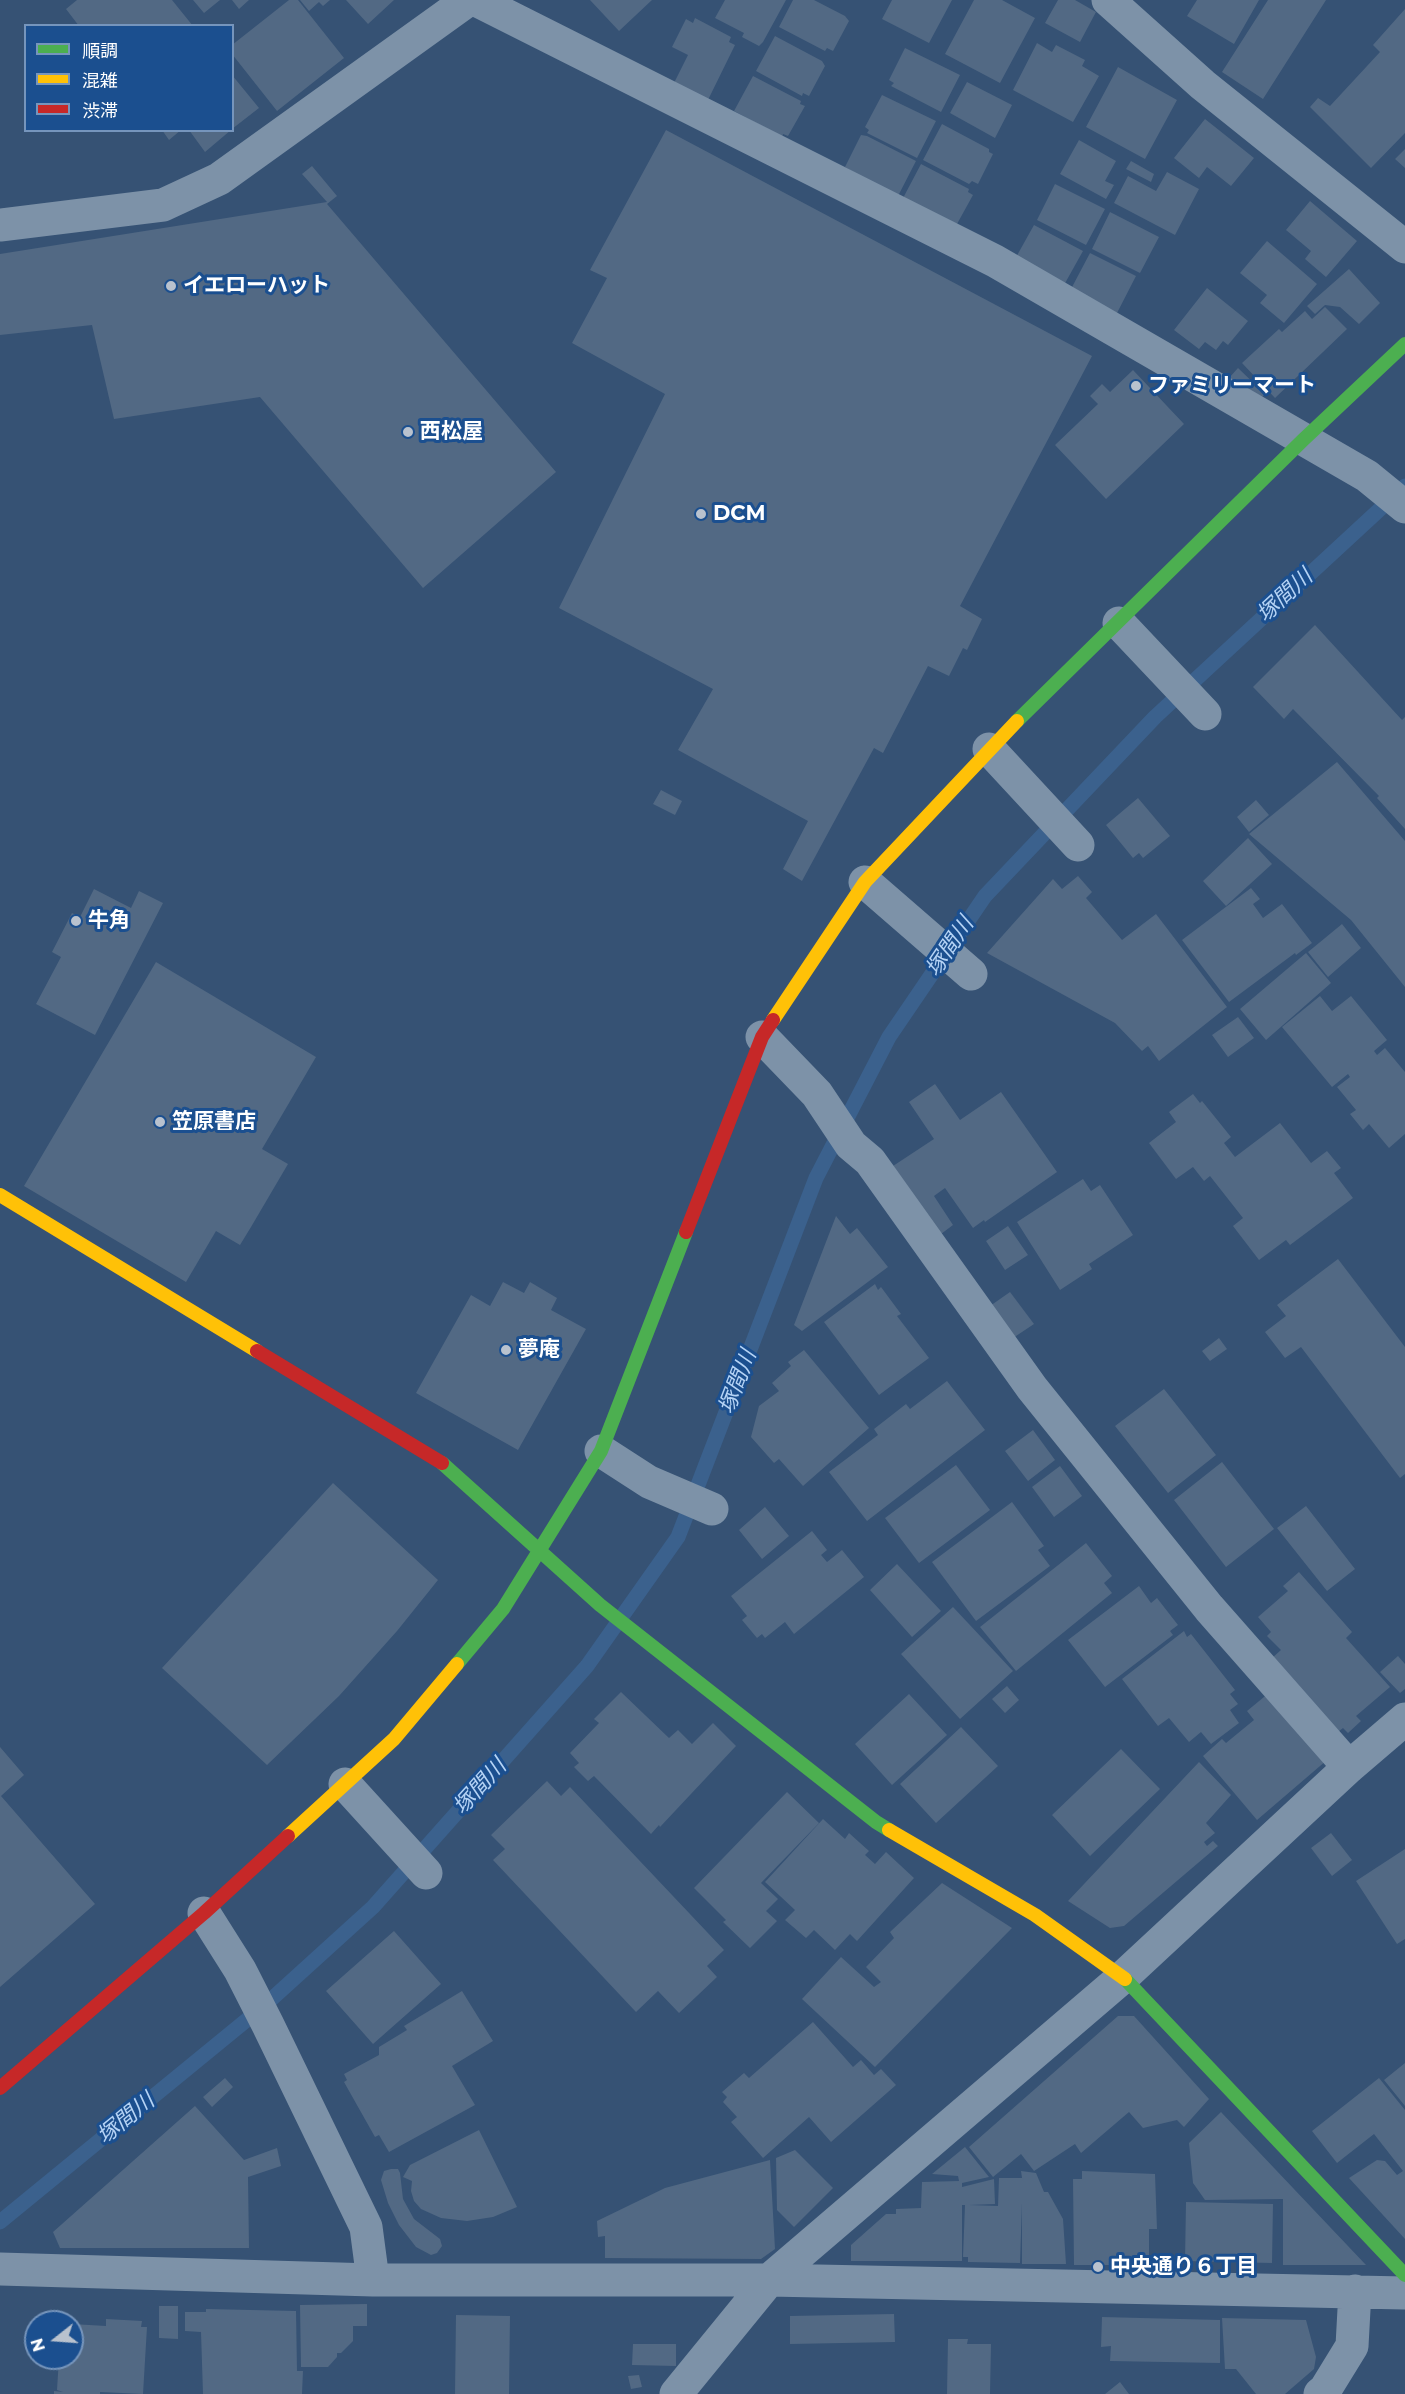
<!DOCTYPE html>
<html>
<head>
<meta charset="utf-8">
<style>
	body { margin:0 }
	#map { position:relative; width:1405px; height:2394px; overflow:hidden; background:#365274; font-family:Montserrat,"Noto Sans JP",sans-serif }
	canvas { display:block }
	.legend { position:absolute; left:24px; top:24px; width:210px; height:108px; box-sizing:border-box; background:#1b4f8f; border:2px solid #7695bc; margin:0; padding:8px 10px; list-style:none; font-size:18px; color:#fff }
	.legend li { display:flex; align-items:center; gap:12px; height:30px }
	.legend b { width:30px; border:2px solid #7695bc }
	.north { position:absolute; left:24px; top:2310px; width:60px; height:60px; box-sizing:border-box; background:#1b4f8f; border:2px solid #7695bc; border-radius:50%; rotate:253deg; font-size:16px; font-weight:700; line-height:24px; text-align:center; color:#fff }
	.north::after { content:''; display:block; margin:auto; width:21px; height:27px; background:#b9c2ce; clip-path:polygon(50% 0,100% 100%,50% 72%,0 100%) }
</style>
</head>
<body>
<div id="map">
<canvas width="1405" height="2394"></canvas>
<ul class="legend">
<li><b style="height:8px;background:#4caf50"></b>順調</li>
<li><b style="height:8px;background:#ffc107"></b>混雑</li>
<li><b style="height:8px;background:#c62828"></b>渋滞</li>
</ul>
<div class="north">N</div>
</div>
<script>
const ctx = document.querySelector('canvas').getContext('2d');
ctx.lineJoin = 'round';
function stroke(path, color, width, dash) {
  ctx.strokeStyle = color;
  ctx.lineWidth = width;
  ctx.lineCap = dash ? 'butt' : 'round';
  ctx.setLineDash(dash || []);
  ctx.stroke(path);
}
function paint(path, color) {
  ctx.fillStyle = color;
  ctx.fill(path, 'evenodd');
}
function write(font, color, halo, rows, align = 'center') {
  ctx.font = font + ' Montserrat,"Noto Sans JP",sans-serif';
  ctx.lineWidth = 6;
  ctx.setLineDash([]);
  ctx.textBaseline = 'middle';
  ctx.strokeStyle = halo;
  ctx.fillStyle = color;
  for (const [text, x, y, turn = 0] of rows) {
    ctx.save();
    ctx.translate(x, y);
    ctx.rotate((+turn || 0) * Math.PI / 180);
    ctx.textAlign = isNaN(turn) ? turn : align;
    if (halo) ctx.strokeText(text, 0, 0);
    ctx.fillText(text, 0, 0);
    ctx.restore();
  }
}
const stream = new Path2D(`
	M 0,2222 L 265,2005 L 373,1907 L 587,1666 L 678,1537 L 816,1178 L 889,1037 L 985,896 L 1155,717 L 1405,486`);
const building = new Path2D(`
	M 77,0 L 172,0 L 193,26 L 79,26 L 66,9 Z
	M 193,0 L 220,0 L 204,13 Z
	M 232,0 L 249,0 L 239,9 Z
	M 289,0 L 298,0 L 344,58 L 277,111 L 232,54 L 232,45 Z
	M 300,0 L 330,0 L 323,6 L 319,2 L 309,11 Z
	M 346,0 L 394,0 L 368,24 Z
	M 590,0 L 652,0 L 619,31 Z
	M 725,0 L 786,0 L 763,42 L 759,46 L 742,37 L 744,33 L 715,18 Z
	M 793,0 L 814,0 L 845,16 L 849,21 L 833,51 L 827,48 L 825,51 L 779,27 Z
	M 892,0 L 952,0 L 929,43 L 882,19 Z
	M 974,0 L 1002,0 L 1035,18 L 1000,83 L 945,54 Z
	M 1058,0 L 1075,0 L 1096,12 L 1080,42 L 1045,23 Z
	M 1197,0 L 1259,0 L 1234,44 L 1187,16 Z
	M 1268,0 L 1326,0 L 1263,99 L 1222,72 Z
	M 1405,9 L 1405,133 L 1371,168 L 1310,107 L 1318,98 L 1330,106 L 1380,52 L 1373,45 Z
	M 695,18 L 731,37 L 729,42 L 735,45 L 707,102 L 673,85 L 688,55 L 672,47 L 686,19 L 693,23 Z
	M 775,36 L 822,61 L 825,66 L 809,96 L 803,93 L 802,96 L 756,71 Z
	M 1037,43 L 1052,52 L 1056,45 L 1085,60 L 1082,66 L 1099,76 L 1073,122 L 1013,90 Z
	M 905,48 L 960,75 L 941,112 L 891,86 L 894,83 L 889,80 Z
	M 1118,67 L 1177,100 L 1145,159 L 1086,127 Z
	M 232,75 L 259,108 L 232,129 Z
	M 753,76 L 801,101 L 800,104 L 805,106 L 788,136 L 783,134 L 782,137 L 734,111 Z
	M 967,82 L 1012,105 L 995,138 L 950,113 Z
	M 882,95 L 936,121 L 917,158 L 867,133 L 869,130 L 865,127 Z
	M 1205,119 L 1254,158 L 1231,186 L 1207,167 L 1199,178 L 1174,158 Z
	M 942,124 L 989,149 L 989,152 L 993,154 L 978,184 L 972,181 L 969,184 L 923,160 Z
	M 162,130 L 181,130 L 169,140 Z
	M 189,130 L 231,130 L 205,152 Z
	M 666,130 L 1092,356 L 960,606 L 982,619 L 967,650 L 963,648 L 949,676 L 928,666 L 883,753 L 874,748 L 802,881 L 783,869 L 808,821 L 678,750 L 713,689 L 559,608 L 665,394 L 572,343 L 607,278 L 590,270 Z
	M 861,135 L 867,136 L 916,161 L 897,198 L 845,167 Z
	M 1079,140 L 1116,161 L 1105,181 L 1114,185 L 1106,199 L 1060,174 Z
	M 1405,149 L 1405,168 L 1395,159 Z
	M 1131,161 L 1154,174 L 1151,182 L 1126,169 Z
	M 921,164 L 969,189 L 968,192 L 973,195 L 957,224 L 902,200 Z
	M 312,166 L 337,196 L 327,204 L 556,472 L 423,588 L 260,397 L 114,419 L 92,325 L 0,335 L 0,254 L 327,202 L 302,174 Z
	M 1167,172 L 1199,189 L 1175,235 L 1114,203 L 1128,176 L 1156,191 Z
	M 1055,184 L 1105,209 L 1086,245 L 1037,220 Z
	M 1310,201 L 1357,241 L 1326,277 L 1305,259 L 1311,251 L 1286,230 Z
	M 1110,212 L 1159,237 L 1140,273 L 1092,249 Z
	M 1034,225 L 1083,251 L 1064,285 L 1015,259 Z
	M 1267,241 L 1317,284 L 1284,323 L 1260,303 L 1267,295 L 1240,273 Z
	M 1090,253 L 1136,276 L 1117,313 L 1071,289 Z
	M 1349,269 L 1380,303 L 1359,324 L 1340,307 L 1325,305 L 1315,314 L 1307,306 Z
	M 1207,288 L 1248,321 L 1228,345 L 1223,341 L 1216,350 L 1205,342 L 1199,349 L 1174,330 Z
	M 1325,307 L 1347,329 L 1275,398 L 1242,363 L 1279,329 L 1282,332 L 1305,311 L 1312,319 Z
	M 1238,368 L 1265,394 L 1260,399 L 1229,378 Z
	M 1133,370 L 1184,424 L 1106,499 L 1055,445 L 1098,404 L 1090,396 L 1102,384 L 1110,392 Z
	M 1315,625 L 1402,720 L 1405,717 L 1405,829 L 1377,798 L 1379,796 L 1293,709 L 1284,719 L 1253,687 Z
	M 1337,762 L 1405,841 L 1405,987 L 1351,920 L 1249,834 Z
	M 661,790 L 682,801 L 675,815 L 653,804 Z
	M 1138,798 L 1170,836 L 1143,858 L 1139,853 L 1133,858 L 1106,825 Z
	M 1256,800 L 1269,815 L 1249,832 L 1237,817 Z
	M 1248,838 L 1272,864 L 1226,906 L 1203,881 Z
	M 1078,876 L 1092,892 L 1086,898 L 1122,940 L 1156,914 L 1227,1007 L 1159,1061 L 1148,1046 L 1142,1051 L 1115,1023 L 987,953 L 1053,879 L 1062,889 Z
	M 1251,888 L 1260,899 L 1253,904 L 1263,918 L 1282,904 L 1312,943 L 1296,955 L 1295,953 L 1229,1002 L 1182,940 Z
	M 94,889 L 131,908 L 139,891 L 163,903 L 95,1035 L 36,1004 L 61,957 L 52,952 L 72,913 L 80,917 Z
	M 1342,924 L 1361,948 L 1328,977 L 1308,952 Z
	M 1306,953 L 1331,983 L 1266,1040 L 1240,1009 Z
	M 156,962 L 316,1057 L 262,1149 L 288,1164 L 251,1227 L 240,1245 L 216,1231 L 186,1282 L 24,1186 Z
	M 1320,996 L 1332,1011 L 1351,996 L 1387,1040 L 1374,1051 L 1377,1055 L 1385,1048 L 1405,1072 L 1405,1134 L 1389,1148 L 1369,1124 L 1363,1130 L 1350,1114 L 1356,1110 L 1337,1087 L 1350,1077 L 1348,1074 L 1332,1087 L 1282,1027 Z
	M 1238,1017 L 1254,1038 L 1228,1057 L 1212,1035 Z
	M 935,1084 L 960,1120 L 1001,1092 L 1057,1172 L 985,1222 L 984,1220 L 973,1228 L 945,1188 L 934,1196 L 953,1225 L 941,1234 L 893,1166 L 934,1139 L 909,1102 Z
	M 1193,1094 L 1200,1103 L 1202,1101 L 1231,1137 L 1224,1143 L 1235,1157 L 1280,1123 L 1311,1163 L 1327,1151 L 1341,1168 L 1334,1173 L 1353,1198 L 1290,1245 L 1286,1240 L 1259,1260 L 1233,1226 L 1243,1218 L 1210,1176 L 1204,1181 L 1193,1167 L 1176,1179 L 1149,1143 L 1176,1122 L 1169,1112 Z
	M 1083,1179 L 1091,1191 L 1100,1185 L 1133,1235 L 1089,1264 L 1092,1269 L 1060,1290 L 1017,1222 Z
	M 836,1216 L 850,1234 L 857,1228 L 888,1267 L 802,1331 L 794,1325 Z
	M 1008,1226 L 1028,1255 L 1005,1270 L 986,1241 Z
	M 1338,1259 L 1405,1347 L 1405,1474 L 1400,1478 L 1301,1347 L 1285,1358 L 1265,1332 L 1286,1316 L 1277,1305 Z
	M 503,1282 L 524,1293 L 530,1282 L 557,1298 L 551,1310 L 586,1329 L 518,1450 L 416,1393 L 471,1295 L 490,1306 Z
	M 875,1284 L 878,1290 L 881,1287 L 901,1314 L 897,1316 L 929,1358 L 879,1395 L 824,1322 Z
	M 1010,1292 L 1034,1324 L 1013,1338 L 990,1306 Z
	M 1219,1338 L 1227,1349 L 1210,1361 L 1202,1351 Z
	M 804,1350 L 869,1428 L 803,1486 L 779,1459 L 774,1463 L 751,1437 L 759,1406 L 779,1391 L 772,1383 L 791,1366 L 788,1362 Z
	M 947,1381 L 985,1430 L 867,1521 L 829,1472 L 878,1435 L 874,1429 L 906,1404 L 910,1409 Z
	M 1164,1389 L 1216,1455 L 1168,1493 L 1115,1426 Z
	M 1033,1430 L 1055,1460 L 1028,1481 L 1005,1451 Z
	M 1222,1462 L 1274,1529 L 1226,1567 L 1174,1500 Z
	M 956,1465 L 990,1510 L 919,1563 L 885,1518 Z
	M 1060,1466 L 1082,1496 L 1054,1517 L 1032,1487 Z
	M 333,1483 L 438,1580 L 397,1631 L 339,1696 L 267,1765 L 162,1668 Z
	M 1012,1502 L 1044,1546 L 1038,1550 L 1050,1566 L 976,1621 L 932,1562 Z
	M 1306,1506 L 1355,1569 L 1327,1591 L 1277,1528 Z
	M 765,1507 L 789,1536 L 762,1559 L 739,1530 Z
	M 812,1531 L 827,1550 L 821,1555 L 827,1562 L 842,1550 L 864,1577 L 794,1634 L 785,1622 L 765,1638 L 762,1634 L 757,1638 L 742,1620 L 747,1616 L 731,1596 Z
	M 1086,1543 L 1112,1576 L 1104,1583 L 1112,1593 L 1016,1671 L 980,1627 Z
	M 897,1564 L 941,1611 L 912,1637 L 870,1590 Z
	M 1299,1572 L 1352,1632 L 1346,1638 L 1390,1687 L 1356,1716 L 1361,1721 L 1348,1733 L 1343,1728 L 1338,1732 L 1272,1658 L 1281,1650 L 1267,1636 L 1271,1632 L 1258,1617 L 1288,1591 L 1283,1586 Z
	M 1139,1586 L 1151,1603 L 1157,1598 L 1178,1625 L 1170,1631 L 1173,1635 L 1105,1687 L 1068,1640 Z
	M 953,1607 L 1013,1671 L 960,1719 L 901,1654 Z
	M 1184,1631 L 1187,1637 L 1191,1634 L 1235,1690 L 1230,1694 L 1238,1704 L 1230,1710 L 1239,1723 L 1211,1744 L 1201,1732 L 1189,1742 L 1169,1718 L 1158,1726 L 1122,1679 Z
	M 1398,1656 L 1405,1664 L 1405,1689 L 1400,1693 L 1380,1672 Z
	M 1007,1686 L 1019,1700 L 1005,1713 L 992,1699 Z
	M 621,1692 L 669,1738 L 678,1730 L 692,1744 L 713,1723 L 736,1746 L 660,1827 L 659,1825 L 651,1834 L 594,1776 L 588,1781 L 574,1767 L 579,1763 L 570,1753 L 599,1723 L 594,1719 Z
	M 1270,1692 L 1327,1760 L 1257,1820 L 1203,1756 L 1222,1739 L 1226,1743 L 1254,1720 L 1247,1711 Z
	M 909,1694 L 947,1735 L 892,1785 L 855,1744 Z
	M 961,1727 L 998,1766 L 936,1823 L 900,1784 Z
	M 0,1747 L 24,1775 L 1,1796 L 95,1904 L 0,1987 Z
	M 1121,1749 L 1160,1789 L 1090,1856 L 1052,1815 Z
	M 1199,1762 L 1231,1795 L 1206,1823 L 1215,1833 L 1204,1842 L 1207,1846 L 1213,1841 L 1218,1846 L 1124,1926 L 1110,1928 L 1068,1901 Z
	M 547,1781 L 561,1796 L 570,1787 L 724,1950 L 707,1966 L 717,1977 L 679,2013 L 658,1991 L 636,2012 L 493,1860 L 505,1849 L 491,1835 Z
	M 787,1792 L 819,1823 L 761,1883 L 778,1899 L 766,1911 L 777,1921 L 750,1948 L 723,1922 L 726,1920 L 694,1888 Z
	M 823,1819 L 845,1839 L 849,1833 L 869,1851 L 865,1855 L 875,1864 L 886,1852 L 914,1878 L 857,1941 L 850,1934 L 835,1950 L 814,1930 L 806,1938 L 785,1920 L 795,1910 L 765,1882 Z
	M 1331,1833 L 1352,1860 L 1332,1876 L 1311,1848 Z
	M 1405,1849 L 1405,1939 L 1397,1944 L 1356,1881 Z
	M 942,1883 L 1012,1928 L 875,2067 L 802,1999 L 841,1957 L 874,1987 L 881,1982 L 866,1967 L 894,1938 L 890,1932 Z
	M 394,1931 L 441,1984 L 373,2044 L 326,1991 Z
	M 462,1991 L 493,2041 L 452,2066 L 475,2105 L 389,2152 L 379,2135 L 375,2137 L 344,2082 L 347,2080 L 344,2074 L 379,2055 L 379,2047 L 407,2030 L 404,2026 Z
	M 1118,2016 L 1134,2016 L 1209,2099 L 1184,2127 L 1177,2120 L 1143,2128 L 1129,2112 L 1081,2153 L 1075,2144 L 1034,2171 L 1021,2154 L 993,2177 L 969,2147 Z
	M 813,2022 L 853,2067 L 861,2060 L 874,2075 L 881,2069 L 896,2085 L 831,2142 L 809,2117 L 763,2158 L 731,2122 L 737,2117 L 723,2102 L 727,2097 L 722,2092 L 744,2073 L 749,2078 Z
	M 1405,2063 L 1405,2106 L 1384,2080 Z
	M 225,2078 L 233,2087 L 212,2107 L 203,2097 Z
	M 1379,2078 L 1405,2110 L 1405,2239 L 1349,2178 L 1377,2160 L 1385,2161 L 1397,2175 L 1403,2171 L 1374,2134 L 1337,2163 L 1312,2131 Z
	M 195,2106 L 244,2160 L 277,2148 L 281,2166 L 248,2177 L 249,2248 L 60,2248 L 53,2232 Z
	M 1221,2112 L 1366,2265 L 1283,2265 L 1283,2199 L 1205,2200 L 1193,2183 L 1189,2143 Z
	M 479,2130 L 517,2207 L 493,2217 L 467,2221 L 441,2218 L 421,2209 L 414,2201 L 411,2191 L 412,2181 L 403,2177 L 410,2165 Z
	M 965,2147 L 989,2177 L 962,2183 L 962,2187 L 994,2179 L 995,2204 L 969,2205 L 998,2206 L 999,2178 L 1022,2178 L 1021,2171 L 1036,2173 L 1044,2192 L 1048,2192 L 1063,2219 L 1066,2264 L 1022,2264 L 1022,2203 L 1020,2263 L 968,2262 L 968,2257 L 963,2257 L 965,2205 L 962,2205 L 962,2261 L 851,2261 L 851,2245 L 886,2214 L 896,2214 L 896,2209 L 921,2208 L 922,2182 L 959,2181 L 958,2176 L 932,2174 Z
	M 795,2150 L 833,2188 L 794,2227 L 777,2210 L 776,2158 Z
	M 770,2160 L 775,2249 L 761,2259 L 605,2258 L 605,2236 L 598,2237 L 597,2221 L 665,2188 Z
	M 391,2169 L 398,2169 L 400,2173 L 403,2199 L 414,2219 L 440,2239 L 442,2246 L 437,2253 L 431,2255 L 416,2247 L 399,2225 L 388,2203 L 381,2180 L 384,2171 Z
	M 1082,2171 L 1155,2174 L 1157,2229 L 1149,2229 L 1149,2258 L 1144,2258 L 1144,2265 L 1074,2265 L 1073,2179 L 1082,2179 Z
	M 1186,2202 L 1273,2204 L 1272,2263 L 1185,2261 Z
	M 367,2304 L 367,2326 L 353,2326 L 353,2341 L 341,2353 L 337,2353 L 337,2357 L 328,2367 L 301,2367 L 300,2305 Z
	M 159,2306 L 178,2306 L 178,2339 L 159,2338 Z
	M 206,2309 L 296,2311 L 297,2371 L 303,2371 L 302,2394 L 203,2394 L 201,2332 L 185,2331 L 185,2312 L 206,2312 Z
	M 894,2314 L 895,2342 L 790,2344 L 790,2316 Z
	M 456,2315 L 510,2316 L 509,2394 L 455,2394 Z
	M 1102,2317 L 1220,2320 L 1220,2363 L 1110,2361 L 1111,2346 L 1101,2347 Z
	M 1222,2318 L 1306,2320 L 1316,2357 L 1314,2369 L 1285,2394 L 1256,2394 L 1236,2369 L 1225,2369 Z
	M 106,2319 L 142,2321 L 141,2327 L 147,2327 L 143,2394 L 100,2392 L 100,2394 L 54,2394 L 54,2391 L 63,2392 L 57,2390 L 59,2358 L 72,2358 L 72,2324 L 106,2326 Z
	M 948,2339 L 968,2339 L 967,2344 L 991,2344 L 990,2394 L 947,2394 Z
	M 633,2344 L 676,2344 L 676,2366 L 632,2365 Z
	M 639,2375 L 642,2387 L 631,2389 L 628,2376 Z
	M 1120,2382 L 1129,2394 L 1105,2394 Z`);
const street = new Path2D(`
	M 476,0 L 995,261 L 1367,476 L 1405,507
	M 1108,0 L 1203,85 L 1405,247
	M 0,225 L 163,205 L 219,179 L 468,0
	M 1119,623 L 1205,714
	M 989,749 L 1078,845
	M 865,882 L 971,974
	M 762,1037 L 817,1094 L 851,1145 L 870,1161 L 1032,1388 L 1209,1608 L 1349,1767
	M 601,1451 L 649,1482 L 712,1509
	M 345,1784 L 426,1873
	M 204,1913 L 240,1970 L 268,2025 L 366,2227 L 373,2280
	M 0,2269 L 373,2280 L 769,2280 L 1405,2293
	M 676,2394 L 769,2280 L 1123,1977 L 1349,1767 L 1405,1719
	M 1320,2394 L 1325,2390 L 1352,2346 L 1355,2291`);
const fast = new Path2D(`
	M 1017,721 L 1303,440 L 1405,344
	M 442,1463 L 600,1605 L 876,1822 L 889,1830
	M 457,1664 L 503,1609 L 601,1451 L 686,1232
	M 1125,1979 L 1405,2275`);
const slow = new Path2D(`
	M 773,1020 L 865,882 L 1017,721
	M 0,1195 L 257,1351
	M 889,1830 L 1035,1915 L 1125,1979
	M 288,1836 L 394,1739 L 457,1664`);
const jam = new Path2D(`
	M 686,1232 L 762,1037 L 773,1020
	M 257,1351 L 442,1463
	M 0,2088 L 204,1913 L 288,1836`);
const markers = [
	[171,286,6,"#b9c2ce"],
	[1136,386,6,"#b9c2ce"],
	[408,432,6,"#b9c2ce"],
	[701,514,6,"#b9c2ce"],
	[76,921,6,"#b9c2ce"],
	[160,1122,6,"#b9c2ce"],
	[506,1350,6,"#b9c2ce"],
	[1098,2267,6,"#b9c2ce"]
];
const poiNames = [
	["イエローハット",183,286],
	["ファミリーマート",1148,386],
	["西松屋",420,432],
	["DCM",713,514],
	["牛角",88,921],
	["笠原書店",172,1122],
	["夢庵",518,1350],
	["中央通り６丁目",1110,2267]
];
const waterNames = [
	["塚間川",1285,596,-43],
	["塚間川",950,947,-56],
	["塚間川",738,1382,-69],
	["塚間川",480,1787,-48],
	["塚間川",126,2119,-39]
];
stroke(stream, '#3b618d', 15);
paint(building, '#526984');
stroke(street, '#7d92a8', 33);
stroke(fast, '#4caf50', 14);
stroke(slow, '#ffc107', 14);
stroke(jam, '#c62828', 14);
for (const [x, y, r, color] of markers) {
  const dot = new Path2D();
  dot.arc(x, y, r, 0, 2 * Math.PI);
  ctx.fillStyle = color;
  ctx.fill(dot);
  stroke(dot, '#1b4f8f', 2);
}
write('bold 21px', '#fff', '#1b4f8f', poiNames, 'left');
write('italic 22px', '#b5d3f5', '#1b4f8f', waterNames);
</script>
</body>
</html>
